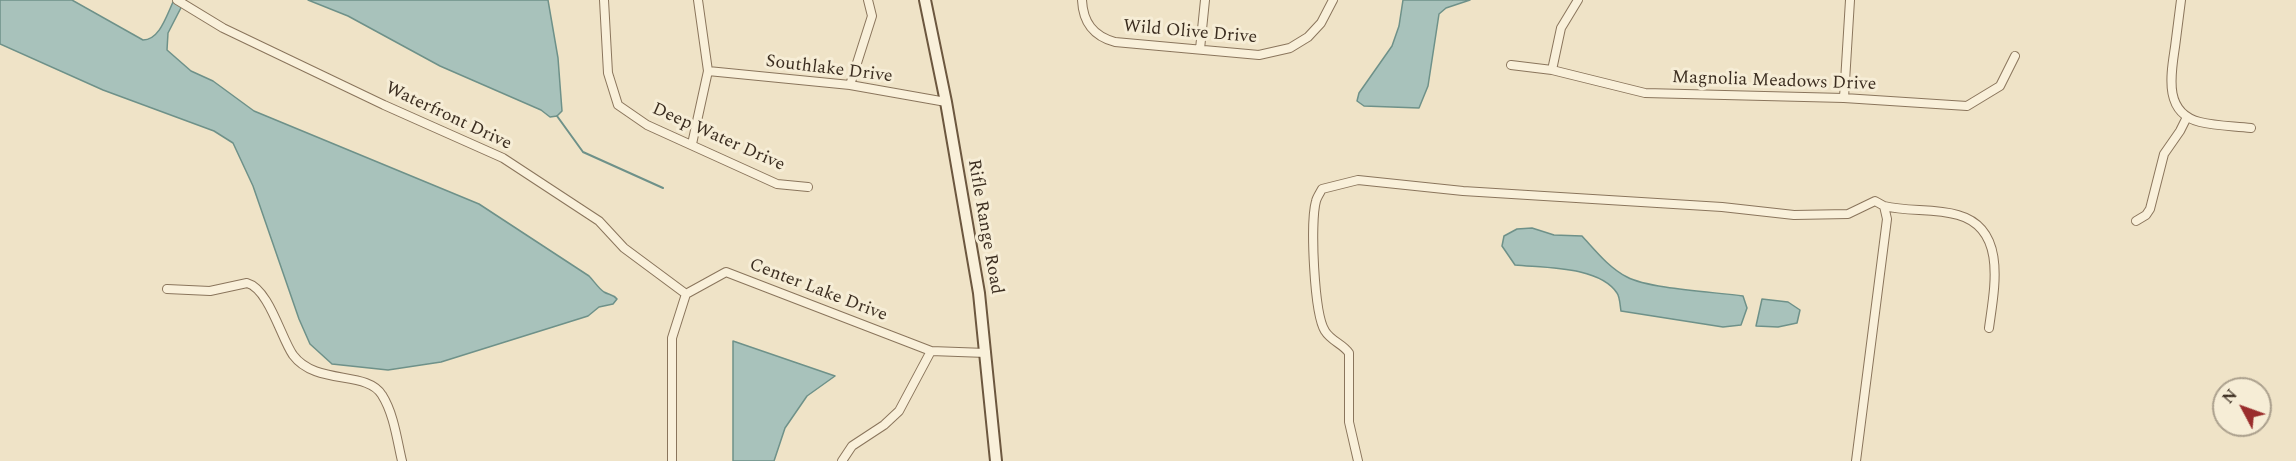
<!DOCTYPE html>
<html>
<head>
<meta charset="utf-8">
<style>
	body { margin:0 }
	#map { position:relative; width:2296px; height:461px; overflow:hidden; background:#efe3c7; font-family:Spectral,serif }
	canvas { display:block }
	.north { position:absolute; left:2212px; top:377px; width:60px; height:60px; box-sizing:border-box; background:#f6edd6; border:2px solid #aba08d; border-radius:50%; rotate:311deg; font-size:16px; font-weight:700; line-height:24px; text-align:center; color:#3b2d20 }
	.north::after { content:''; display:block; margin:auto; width:21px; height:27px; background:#9a2d2c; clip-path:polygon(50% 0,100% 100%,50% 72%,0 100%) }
</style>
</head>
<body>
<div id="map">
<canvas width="2296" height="461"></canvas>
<div class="north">N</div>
</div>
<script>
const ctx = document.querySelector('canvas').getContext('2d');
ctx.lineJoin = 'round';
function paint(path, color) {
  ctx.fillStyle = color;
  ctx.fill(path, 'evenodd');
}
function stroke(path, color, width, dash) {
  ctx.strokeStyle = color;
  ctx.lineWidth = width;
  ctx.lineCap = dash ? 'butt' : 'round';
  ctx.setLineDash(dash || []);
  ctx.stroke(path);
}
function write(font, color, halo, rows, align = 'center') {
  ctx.font = font + ' Spectral,serif';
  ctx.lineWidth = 6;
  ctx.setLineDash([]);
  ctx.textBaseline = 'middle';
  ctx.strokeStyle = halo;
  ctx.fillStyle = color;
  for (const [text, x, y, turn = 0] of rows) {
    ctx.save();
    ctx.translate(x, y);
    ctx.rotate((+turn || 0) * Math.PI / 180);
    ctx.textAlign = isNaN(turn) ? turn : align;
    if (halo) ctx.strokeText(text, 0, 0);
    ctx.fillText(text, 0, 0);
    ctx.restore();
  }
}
const water = new Path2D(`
	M 0,0 L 72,0 L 143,40 C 160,40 167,14 174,0 L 185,0 L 168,33 L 167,50 L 191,71 L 213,81 L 254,111 L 479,204 L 589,276 C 594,281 598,288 604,292 C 609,295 613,294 617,299 L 613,304 L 599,307 L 588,316 L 441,362 L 388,370 L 332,364 L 310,344 L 299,319 L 253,186 L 233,143 L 214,131 L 103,90 L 0,44 Z
	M 308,0 L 548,0 L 558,58 L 562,111 L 557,116 L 550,117 L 541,110 L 440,66 L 348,16 Z
	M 1403,0 L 1470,0 L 1446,8 L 1439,14 L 1428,86 L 1419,108 L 1364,106 L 1357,101 L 1359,93 L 1392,46 L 1399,26 Z
	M 1532,228 L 1554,235 L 1582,236 C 1595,250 1609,268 1627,277 C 1649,289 1715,292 1743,296 L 1747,308 L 1741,325 L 1723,327 L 1621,311 C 1620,306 1620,297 1617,293 C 1599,266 1544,268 1515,265 L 1502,246 L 1504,236 L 1517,229 Z
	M 1762,299 L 1788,302 L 1800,310 L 1797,323 L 1778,327 L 1756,326 Z
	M 733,341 L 835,376 L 807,396 L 785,428 L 774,461 L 733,461 Z`);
const stream = new Path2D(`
	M 557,116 L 583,152 L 663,188`);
const minor = new Path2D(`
	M 177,0 L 223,28 L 384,105 L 503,158 L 599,221 L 624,248 L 686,294
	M 604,0 L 608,73 L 618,105 L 647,125 L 777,184 L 808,187
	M 1082,0 C 1083,22 1093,36 1115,42 L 1259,55 L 1290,48 L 1308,37 L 1321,23 L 1333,0
	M 2181,0 C 2179,16 2177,31 2175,47 C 2171,74 2163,113 2200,122 C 2216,126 2234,126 2251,128
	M 1200,49 L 1205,0
	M 1511,65 L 1552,70 L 1645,93 L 1844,98 L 1967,106 L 2000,86 L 2015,56
	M 1552,70 L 1561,28 L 1578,0
	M 708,71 L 850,85 L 946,102
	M 850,85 L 872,16 L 868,0
	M 1844,98 L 1850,0
	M 692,144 L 708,71 L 698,0
	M 1884,206 C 1908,212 1934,208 1958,215 C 2008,229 1994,290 1989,328
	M 2136,221 L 2146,215 L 2150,209 L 2164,154 L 2180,131 L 2187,117
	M 167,289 L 210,291 L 247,283 C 269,289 281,338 293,355 C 316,386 367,370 382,395 C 394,414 397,440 402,461
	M 672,461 L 672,338 L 686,294 L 726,272 L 931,351 L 986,353
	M 842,461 L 852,446 L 884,425 L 899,411 L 931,351
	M 1358,461 L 1349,422 L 1349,353 C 1343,344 1331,341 1325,331 C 1314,314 1310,222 1316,201 C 1317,197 1320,193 1322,189 L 1358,180 L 1463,191 L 1722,207 L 1794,215 L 1848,214 L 1875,201 L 1884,206 L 1887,219 L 1856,461`);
const secondary = new Path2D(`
	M 925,0 L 946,102 L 979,293 L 996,461`);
const streetNames = [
	["Wild Olive Drive",1190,33,5],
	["Southlake Drive",829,70,7],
	["Magnolia Meadows Drive",1774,82,2],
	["Waterfront Drive",448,117,25],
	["Deep Water Drive",718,138,24],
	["Rifle Range Road",984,227,80],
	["Center Lake Drive",818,291,21]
];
paint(water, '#a8c2bb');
stroke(water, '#6e9189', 1.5);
stroke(stream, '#6e9189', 2);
stroke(minor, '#8a755c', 10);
stroke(secondary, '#6c573f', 14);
stroke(minor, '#f9f0da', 8);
stroke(secondary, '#f9f0da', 10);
write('18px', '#3b2d20', '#f6edd6', streetNames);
</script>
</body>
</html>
